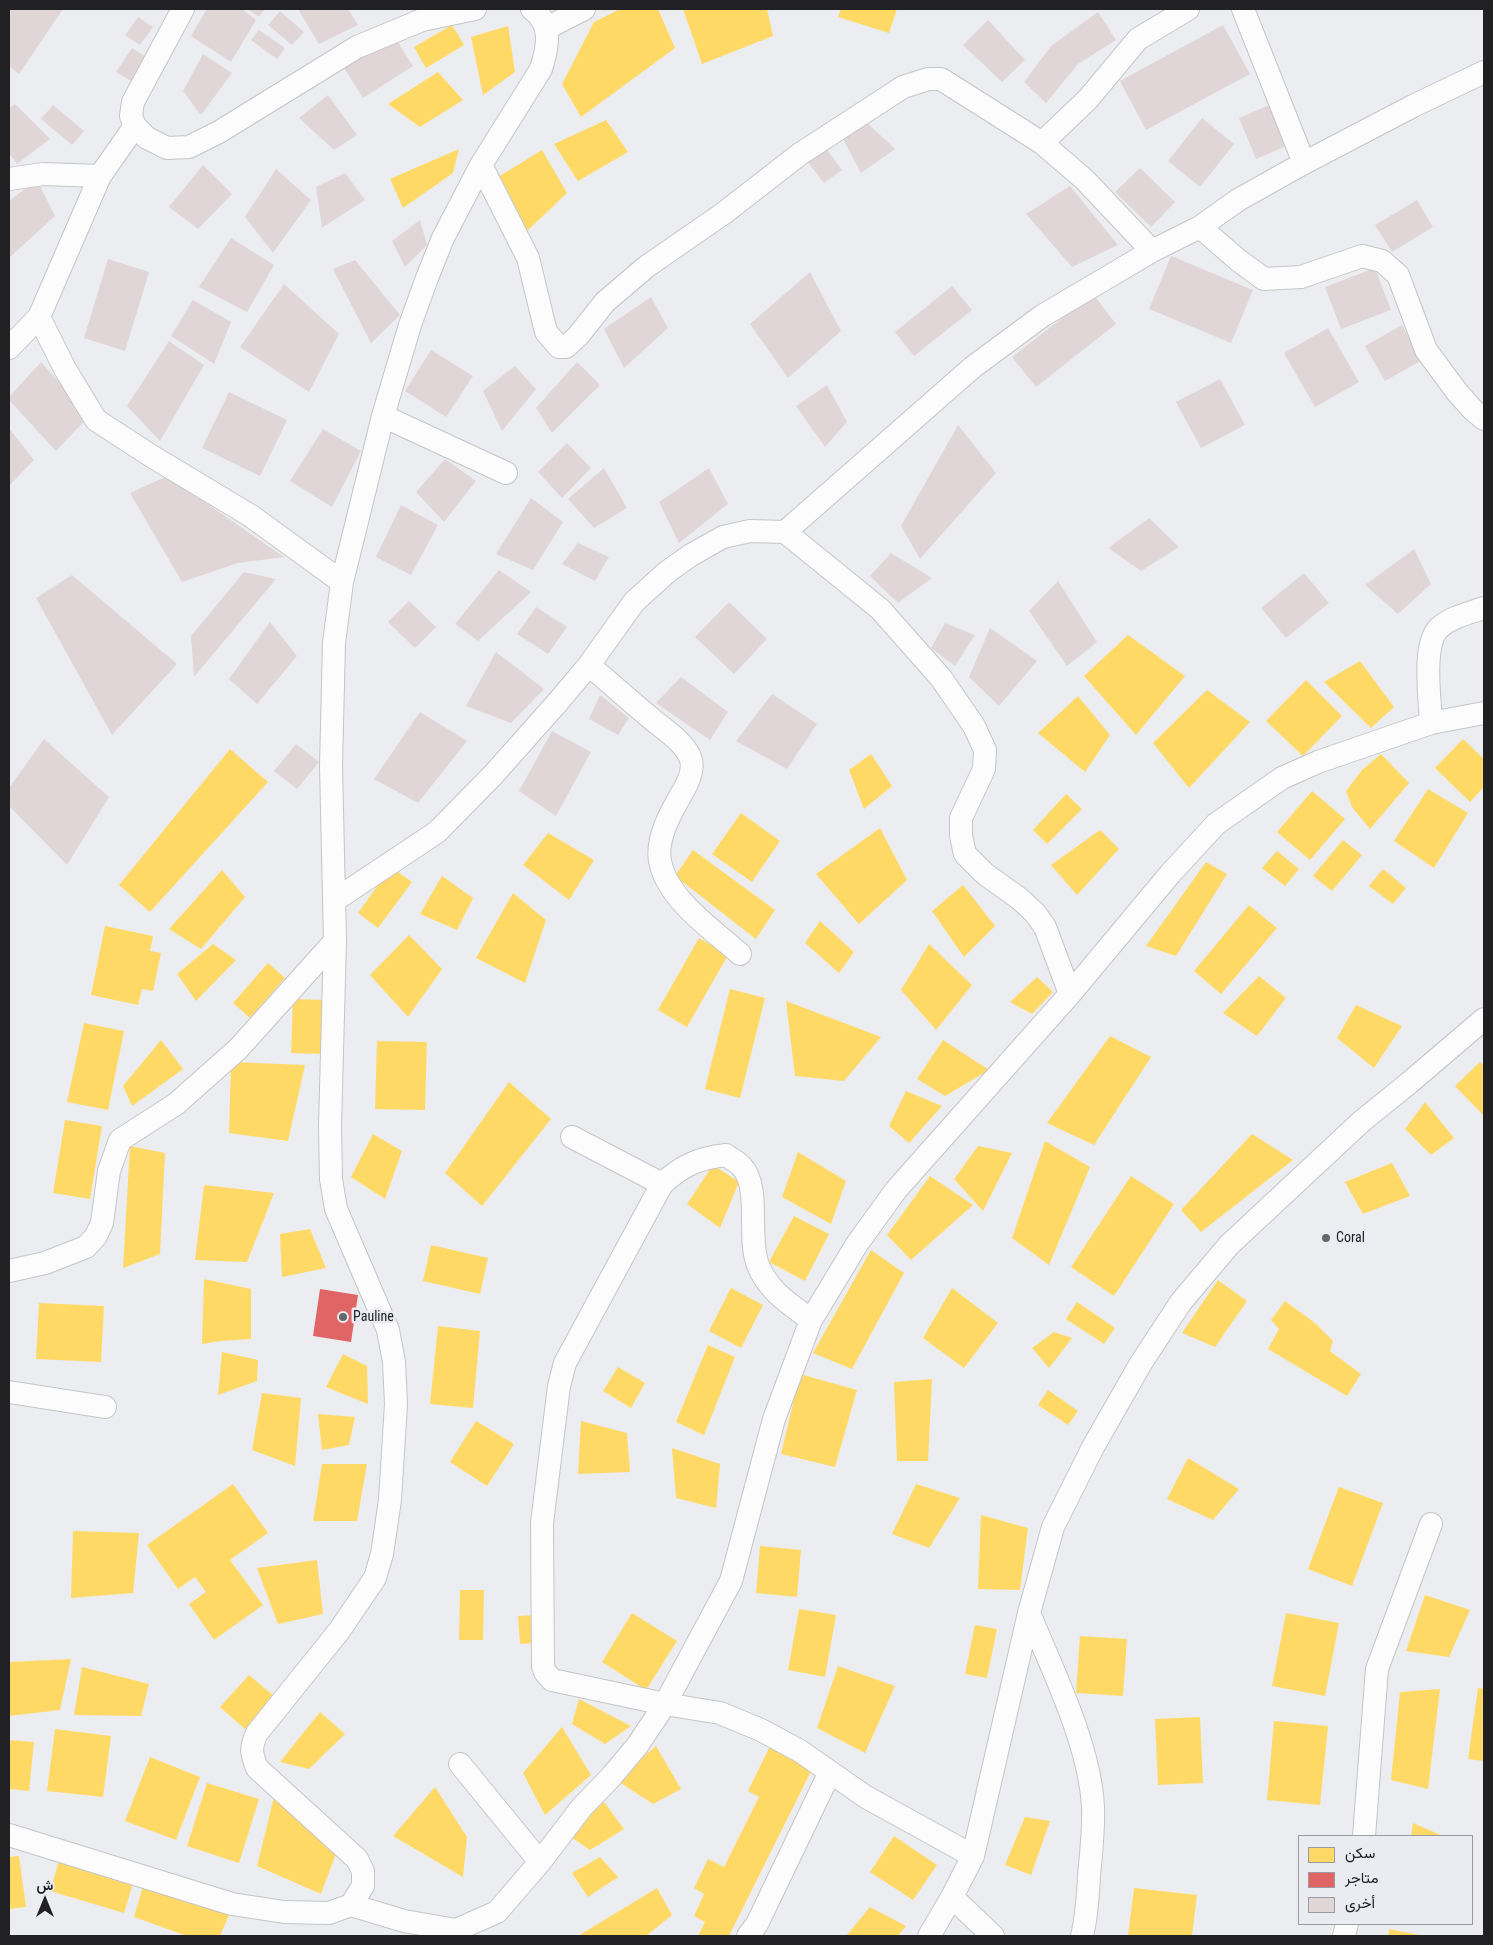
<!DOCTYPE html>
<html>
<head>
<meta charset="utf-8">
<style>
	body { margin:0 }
	#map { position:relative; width:1493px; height:1945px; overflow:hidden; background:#ecedf0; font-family:"Roboto Condensed",Vazirmatn,sans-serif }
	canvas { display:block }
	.frame { position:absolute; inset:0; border:10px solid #212123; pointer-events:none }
	.legend { position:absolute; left:1298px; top:1835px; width:175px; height:90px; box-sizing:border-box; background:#ebecf1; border:1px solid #9a9b9f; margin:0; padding:6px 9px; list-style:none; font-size:15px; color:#212123 }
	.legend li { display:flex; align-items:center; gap:10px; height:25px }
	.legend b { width:25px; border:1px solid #9a9b9f }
	.north { position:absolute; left:20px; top:1875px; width:50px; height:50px; -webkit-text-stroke:4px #ebecf1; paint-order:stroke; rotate:0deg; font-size:14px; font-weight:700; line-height:20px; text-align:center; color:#212123 }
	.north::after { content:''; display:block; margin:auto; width:18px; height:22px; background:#212123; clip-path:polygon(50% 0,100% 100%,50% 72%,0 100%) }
</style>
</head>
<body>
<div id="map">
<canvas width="1493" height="1945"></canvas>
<div class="frame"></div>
<ul class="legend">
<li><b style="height:14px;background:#ffd966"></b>سكن</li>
<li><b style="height:14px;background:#e06666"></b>متاجر</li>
<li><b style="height:14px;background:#e1d6d7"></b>أخرى</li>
</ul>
<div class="north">ش</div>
</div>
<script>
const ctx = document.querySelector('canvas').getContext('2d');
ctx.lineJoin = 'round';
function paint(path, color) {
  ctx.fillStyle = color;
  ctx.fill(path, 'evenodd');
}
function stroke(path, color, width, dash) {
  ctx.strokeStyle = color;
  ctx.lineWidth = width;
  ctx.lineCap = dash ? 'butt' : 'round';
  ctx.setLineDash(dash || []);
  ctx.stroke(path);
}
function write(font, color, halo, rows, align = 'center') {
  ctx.font = font + ' "Roboto Condensed",sans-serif';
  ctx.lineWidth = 5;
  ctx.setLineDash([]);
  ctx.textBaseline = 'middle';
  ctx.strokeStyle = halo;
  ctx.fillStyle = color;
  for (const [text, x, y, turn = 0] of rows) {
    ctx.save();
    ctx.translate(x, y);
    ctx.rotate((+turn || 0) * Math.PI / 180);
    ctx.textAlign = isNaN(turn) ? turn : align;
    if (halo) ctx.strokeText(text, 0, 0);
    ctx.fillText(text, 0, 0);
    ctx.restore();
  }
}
const homes = new Path2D(`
	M 620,9 L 658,9 L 675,48 L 581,117 L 562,84 L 594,22 Z
	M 683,9 L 767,9 L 773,36 L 702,64 Z
	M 841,9 L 897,9 L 889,33 L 838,17 Z
	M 452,25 L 464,45 L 426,68 L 414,47 Z
	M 508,26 L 515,72 L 483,95 L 471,37 Z
	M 438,72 L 463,100 L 420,127 L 388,104 Z
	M 606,120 L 628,152 L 578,181 L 554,144 Z
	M 459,149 L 453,173 L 403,208 L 390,179 Z
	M 542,150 L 567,193 L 526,232 L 498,177 Z
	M 1128,635 L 1185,676 L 1136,735 L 1084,676 Z
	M 1360,661 L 1394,707 L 1371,728 L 1324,682 Z
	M 1306,680 L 1342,716 L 1303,756 L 1266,721 Z
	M 1207,690 L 1250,722 L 1189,788 L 1153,743 Z
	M 1078,696 L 1110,735 L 1085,772 L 1038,733 Z
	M 1463,739 L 1484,759 L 1484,787 L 1470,802 L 1435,768 Z
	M 230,749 L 268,782 L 150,912 L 119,885 Z
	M 871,754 L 892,786 L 864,809 L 849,770 Z
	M 1381,754 L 1409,783 L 1370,829 L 1352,807 L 1346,791 L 1362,770 Z
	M 1428,789 L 1468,813 L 1434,868 L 1394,841 Z
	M 1312,791 L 1345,819 L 1310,860 L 1277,832 Z
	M 1066,794 L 1082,809 L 1047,844 L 1033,830 Z
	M 741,813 L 780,841 L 752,882 L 712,854 Z
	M 880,828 L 907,880 L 859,924 L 816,874 Z
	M 1100,830 L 1119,849 L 1077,895 L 1051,865 Z
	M 548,833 L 594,860 L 569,900 L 523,865 Z
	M 1343,840 L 1362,855 L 1332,891 L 1313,876 Z
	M 693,850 L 775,910 L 756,939 L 675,876 Z
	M 1277,851 L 1299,869 L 1285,886 L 1262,868 Z
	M 1206,862 L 1227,874 L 1176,956 L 1146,946 Z
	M 391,867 L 412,882 L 378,928 L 358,913 Z
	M 1383,869 L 1406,888 L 1393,904 L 1369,886 Z
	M 222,870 L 245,897 L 201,949 L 169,929 Z
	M 442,876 L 473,898 L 457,930 L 420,914 Z
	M 963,885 L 995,926 L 964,957 L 932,911 Z
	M 513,893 L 546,920 L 525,983 L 476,958 Z
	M 1249,905 L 1277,928 L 1221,994 L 1194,971 Z
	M 820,921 L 854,952 L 839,973 L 805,943 Z
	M 105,926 L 153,936 L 150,951 L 161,953 L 153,991 L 142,989 L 138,1005 L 91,995 Z
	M 409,935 L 442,969 L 408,1017 L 370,975 Z
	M 699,938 L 728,955 L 687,1027 L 658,1010 Z
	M 213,944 L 236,960 L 196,1001 L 177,974 Z
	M 929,944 L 972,985 L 936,1030 L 901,990 Z
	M 268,963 L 285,978 L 250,1018 L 233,1003 Z
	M 1259,976 L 1286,998 L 1257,1036 L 1223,1013 Z
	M 1037,977 L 1053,992 L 1032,1014 L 1010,1002 Z
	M 730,989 L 765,998 L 740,1098 L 705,1089 Z
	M 293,999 L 325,1000 L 323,1054 L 291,1053 Z
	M 786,1001 L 881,1037 L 844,1081 L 795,1076 Z
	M 1356,1005 L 1402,1026 L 1374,1068 L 1337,1038 Z
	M 84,1023 L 124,1031 L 108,1110 L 67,1102 Z
	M 1110,1036 L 1151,1057 L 1094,1145 L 1047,1123 Z
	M 161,1040 L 183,1069 L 132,1106 L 123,1086 Z
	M 943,1040 L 989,1070 L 945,1096 L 917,1079 Z
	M 377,1041 L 427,1042 L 425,1110 L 375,1109 Z
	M 231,1062 L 305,1065 L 288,1141 L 229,1133 Z
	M 1480,1062 L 1484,1066 L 1484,1116 L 1455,1086 Z
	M 509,1082 L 551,1119 L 482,1206 L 445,1173 Z
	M 906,1091 L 942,1106 L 909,1143 L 889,1126 Z
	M 1425,1102 L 1454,1138 L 1431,1155 L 1405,1129 Z
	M 65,1120 L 102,1126 L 90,1199 L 53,1193 Z
	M 373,1134 L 402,1151 L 385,1199 L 351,1177 Z
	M 1252,1134 L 1293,1160 L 1201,1232 L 1181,1210 Z
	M 1045,1141 L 1090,1167 L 1049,1265 L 1012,1238 Z
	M 130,1146 L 165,1153 L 160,1254 L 123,1268 Z
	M 978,1146 L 1012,1153 L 983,1211 L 954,1179 Z
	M 798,1152 L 846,1181 L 831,1224 L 782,1197 Z
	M 1392,1163 L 1410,1196 L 1363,1214 L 1345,1182 Z
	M 713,1165 L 739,1182 L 720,1228 L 687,1204 Z
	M 930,1176 L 973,1205 L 911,1260 L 887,1235 Z
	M 1131,1176 L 1174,1204 L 1114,1296 L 1071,1267 Z
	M 204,1185 L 274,1193 L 247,1262 L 195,1260 Z
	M 794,1216 L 829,1234 L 805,1281 L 769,1262 Z
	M 310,1229 L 326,1268 L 282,1277 L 280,1234 Z
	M 431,1245 L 488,1258 L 480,1294 L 423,1281 Z
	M 871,1250 L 904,1273 L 852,1369 L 813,1353 Z
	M 204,1279 L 251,1289 L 251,1339 L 220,1341 L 202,1344 Z
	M 1218,1280 L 1247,1301 L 1215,1347 L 1182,1333 Z
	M 731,1288 L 763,1305 L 741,1348 L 709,1331 Z
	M 952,1288 L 998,1323 L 964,1368 L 923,1338 Z
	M 1285,1301 L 1315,1323 L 1333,1341 L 1330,1351 L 1361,1374 L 1347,1396 L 1268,1349 L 1279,1329 L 1271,1320 Z
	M 1077,1302 L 1115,1328 L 1104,1344 L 1066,1319 Z
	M 39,1303 L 104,1306 L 101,1362 L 36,1359 Z
	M 438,1326 L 480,1331 L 473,1408 L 430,1404 Z
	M 1054,1332 L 1072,1338 L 1049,1368 L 1032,1348 Z
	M 708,1345 L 735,1357 L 704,1435 L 676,1422 Z
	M 222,1352 L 258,1360 L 257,1381 L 218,1395 Z
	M 343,1354 L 367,1366 L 368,1404 L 326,1387 Z
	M 618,1367 L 645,1383 L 631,1408 L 603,1391 Z
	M 800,1374 L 857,1390 L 835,1467 L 781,1454 Z
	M 932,1379 L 928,1461 L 897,1461 L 894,1382 Z
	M 1048,1390 L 1078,1411 L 1068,1425 L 1038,1405 Z
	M 262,1393 L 301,1398 L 295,1466 L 252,1450 Z
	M 318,1414 L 355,1417 L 349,1445 L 322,1450 Z
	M 476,1421 L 514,1444 L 487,1486 L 450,1462 Z
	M 581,1421 L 627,1433 L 630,1472 L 578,1474 Z
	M 672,1448 L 720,1464 L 716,1508 L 676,1498 Z
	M 1188,1458 L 1239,1489 L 1213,1520 L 1167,1499 Z
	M 322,1464 L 367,1464 L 357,1521 L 313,1521 Z
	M 233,1484 L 268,1533 L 230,1560 L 263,1605 L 214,1640 L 189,1604 L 206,1592 L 195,1577 L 178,1589 L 147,1545 Z
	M 916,1484 L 960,1498 L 929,1548 L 892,1534 Z
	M 1339,1487 L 1383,1503 L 1352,1586 L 1308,1569 Z
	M 981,1515 L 1028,1528 L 1020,1590 L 978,1589 Z
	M 73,1531 L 139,1533 L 133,1593 L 71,1598 Z
	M 760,1546 L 801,1550 L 797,1597 L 756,1593 Z
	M 317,1560 L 323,1614 L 278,1624 L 257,1568 Z
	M 460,1590 L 484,1590 L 483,1640 L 459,1640 Z
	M 1425,1595 L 1470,1610 L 1449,1657 L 1406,1651 Z
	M 799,1609 L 836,1615 L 825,1677 L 788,1670 Z
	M 632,1613 L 677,1641 L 646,1690 L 602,1662 Z
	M 1286,1613 L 1339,1623 L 1325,1696 L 1272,1686 Z
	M 536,1615 L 537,1643 L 520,1644 L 518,1616 Z
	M 975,1625 L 997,1629 L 987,1678 L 965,1674 Z
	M 1080,1636 L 1127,1639 L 1123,1696 L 1076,1693 Z
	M 71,1659 L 60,1710 L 9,1716 L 9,1662 Z
	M 838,1666 L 895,1686 L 865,1753 L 817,1728 Z
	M 82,1667 L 149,1684 L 141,1716 L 74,1715 Z
	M 249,1675 L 275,1697 L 246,1730 L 220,1707 Z
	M 1478,1688 L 1484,1689 L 1484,1761 L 1468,1759 Z
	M 1440,1689 L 1428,1789 L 1391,1780 L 1400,1692 Z
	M 579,1699 L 631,1726 L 605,1744 L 572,1724 Z
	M 320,1712 L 345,1734 L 309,1769 L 280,1762 Z
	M 1200,1717 L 1203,1783 L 1158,1785 L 1155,1719 Z
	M 1274,1721 L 1328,1726 L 1320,1805 L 1267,1800 Z
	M 562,1727 L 591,1775 L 545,1815 L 523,1773 Z
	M 55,1729 L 111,1736 L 103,1797 L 47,1791 Z
	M 9,1740 L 34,1742 L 29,1791 L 9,1789 Z
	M 772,1742 L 815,1763 L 729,1936 L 698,1936 L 705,1922 L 694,1916 L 704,1894 L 694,1888 L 708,1859 L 724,1867 L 759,1797 L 748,1791 Z
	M 656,1746 L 681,1789 L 653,1804 L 616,1780 Z
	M 150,1757 L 200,1777 L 176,1840 L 125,1821 Z
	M 207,1783 L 259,1799 L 239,1863 L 187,1846 Z
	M 435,1787 L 467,1837 L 463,1877 L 393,1836 Z
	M 274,1797 L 337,1851 L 321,1894 L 257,1866 Z
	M 604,1802 L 624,1829 L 590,1850 L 568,1835 Z
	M 1025,1817 L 1050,1821 L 1031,1875 L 1005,1865 Z
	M 1413,1823 L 1443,1836 L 1411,1836 Z
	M 894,1836 L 937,1865 L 913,1900 L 870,1872 Z
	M 19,1856 L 26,1907 L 9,1909 L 9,1857 Z
	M 600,1857 L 618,1877 L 588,1897 L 572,1873 Z
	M 59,1861 L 133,1883 L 124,1913 L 50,1891 Z
	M 143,1886 L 229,1915 L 220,1936 L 187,1936 L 134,1917 Z
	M 657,1888 L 672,1915 L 646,1936 L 578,1936 Z
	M 1134,1888 L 1197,1895 L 1192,1936 L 1128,1936 Z
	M 870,1907 L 906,1926 L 898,1936 L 846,1936 Z
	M 1389,1929 L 1419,1935 L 1419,1936 L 1388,1936 Z`);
const shops = new Path2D(`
	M 320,1289 L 358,1295 L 351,1342 L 313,1336 Z`);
const building = new Path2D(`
	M 9,9 L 63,9 L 19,74 L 9,66 Z
	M 207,9 L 242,9 L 256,20 L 231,62 L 191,36 Z
	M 248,9 L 265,9 L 259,17 Z
	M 298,9 L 348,9 L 358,25 L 319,44 Z
	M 280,11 L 304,32 L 292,45 L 268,25 Z
	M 1098,12 L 1116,40 L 1078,64 L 1046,103 L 1024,82 L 1051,46 Z
	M 138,17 L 153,27 L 140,45 L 125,35 Z
	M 988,20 L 1025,60 L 1002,82 L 963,45 Z
	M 1223,25 L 1250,74 L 1146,130 L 1120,81 Z
	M 259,30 L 285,48 L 277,59 L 251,40 Z
	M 394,36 L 413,66 L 363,98 L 344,68 Z
	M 132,48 L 151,60 L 136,84 L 116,72 Z
	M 203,54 L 232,73 L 201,115 L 183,91 Z
	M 328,95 L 357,135 L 334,150 L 299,118 Z
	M 1274,103 L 1291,144 L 1256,159 L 1239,118 Z
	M 15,104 L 50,139 L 17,164 L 9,153 L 9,108 Z
	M 53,105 L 84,131 L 72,145 L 41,119 Z
	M 862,118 L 895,149 L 861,173 L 842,137 Z
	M 1202,118 L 1234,144 L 1200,187 L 1168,161 Z
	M 825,147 L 842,170 L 824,183 L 807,161 Z
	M 203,165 L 232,194 L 198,229 L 169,207 Z
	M 1140,168 L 1175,202 L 1151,227 L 1115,192 Z
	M 276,169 L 311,200 L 273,253 L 245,217 Z
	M 345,173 L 365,200 L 322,228 L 316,187 Z
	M 37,180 L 55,216 L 9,258 L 9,201 Z
	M 1070,186 L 1118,245 L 1072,267 L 1026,214 Z
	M 1417,200 L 1433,227 L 1392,252 L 1375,225 Z
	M 420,220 L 427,245 L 405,267 L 392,241 Z
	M 231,238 L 274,265 L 247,312 L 199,287 Z
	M 1171,256 L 1253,290 L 1231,343 L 1149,309 Z
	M 108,259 L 149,272 L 125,351 L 84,338 Z
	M 355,260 L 400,315 L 371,343 L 333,269 Z
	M 1375,268 L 1391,310 L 1341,329 L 1325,287 Z
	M 810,272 L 841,331 L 788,378 L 750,324 Z
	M 284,284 L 339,334 L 309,392 L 240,347 Z
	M 952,286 L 972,310 L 914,356 L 895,332 Z
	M 1093,294 L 1116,324 L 1036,387 L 1012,357 Z
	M 651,297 L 668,328 L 624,368 L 604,329 Z
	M 193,300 L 231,322 L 214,364 L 171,336 Z
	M 1402,325 L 1422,360 L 1385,381 L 1365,346 Z
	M 1328,328 L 1359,382 L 1315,407 L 1284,353 Z
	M 169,341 L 204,365 L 160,441 L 127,406 Z
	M 431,350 L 473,376 L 446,417 L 405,391 Z
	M 41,362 L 89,416 L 56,451 L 9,400 L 9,397 Z
	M 577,362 L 600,385 L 552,433 L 536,408 Z
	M 515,366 L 536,389 L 502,431 L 483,391 Z
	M 1220,379 L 1245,425 L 1201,448 L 1176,402 Z
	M 827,385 L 847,422 L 825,447 L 796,406 Z
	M 229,392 L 287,420 L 260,476 L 202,448 Z
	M 958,425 L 996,473 L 920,559 L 901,526 Z
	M 9,428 L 34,460 L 9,486 Z
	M 323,429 L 361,451 L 332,507 L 290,481 Z
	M 567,443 L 591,468 L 562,498 L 538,472 Z
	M 445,459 L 476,481 L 444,522 L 416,492 Z
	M 604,468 L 627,508 L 594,528 L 568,499 Z
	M 709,468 L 728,504 L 679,543 L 659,502 Z
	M 167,476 L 284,557 L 238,563 L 182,582 L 130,493 Z
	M 531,498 L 563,522 L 533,570 L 496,554 Z
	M 401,505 L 438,525 L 411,575 L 376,557 Z
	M 1149,518 L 1179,547 L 1141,571 L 1108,548 Z
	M 578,543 L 609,557 L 595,581 L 562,564 Z
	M 1414,549 L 1431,584 L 1398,614 L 1365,585 Z
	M 891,553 L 932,578 L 898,603 L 870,576 Z
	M 499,570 L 531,592 L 478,641 L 455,624 Z
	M 244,572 L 276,579 L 194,677 L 191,636 Z
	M 1304,573 L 1329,603 L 1286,638 L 1261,608 Z
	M 72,575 L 177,664 L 112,735 L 36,598 Z
	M 1058,581 L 1097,642 L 1067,666 L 1029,611 Z
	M 409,601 L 436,627 L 415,648 L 388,622 Z
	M 729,602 L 767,639 L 734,674 L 695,637 Z
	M 536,607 L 567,627 L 548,654 L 517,634 Z
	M 270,622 L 297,656 L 257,704 L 229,679 Z
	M 945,623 L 975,635 L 955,666 L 931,648 Z
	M 990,628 L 1037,661 L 999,706 L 969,677 Z
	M 496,652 L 544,689 L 511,723 L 466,706 Z
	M 681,677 L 728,712 L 710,740 L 656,703 Z
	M 772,694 L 817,724 L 787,769 L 736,741 Z
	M 600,695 L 629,718 L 618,735 L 589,719 Z
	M 420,712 L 467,741 L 418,803 L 374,779 Z
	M 552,731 L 591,752 L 556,816 L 519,791 Z
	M 44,739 L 109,797 L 67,865 L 9,806 L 9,788 Z
	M 296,744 L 319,762 L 297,789 L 274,771 Z`);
const minor = new Path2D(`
	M 183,9 L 133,102 L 131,116 L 135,126 L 147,138 L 167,148 L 189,147 L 219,132 L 357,47 L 422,20 L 475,9
	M 1243,9 L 1304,163
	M 547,28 L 584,9
	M 481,165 L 528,258 L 546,332 L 559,347 L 566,347 L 578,336 L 605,302 L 646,267 L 724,213 L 800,154 L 903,87 L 928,79 L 941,79 L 1042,143
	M 9,179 L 43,174 L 100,176
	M 1200,227 L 1238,260 L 1264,279 L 1301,277 L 1362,256 L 1382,261 L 1398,275 L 1426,350 L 1457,392 L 1473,410 L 1484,419
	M 1152,251 L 1085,180 L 1042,143 L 1088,99 L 1138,39 L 1188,9
	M 39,317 L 65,369 L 96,420 L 153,457 L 251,516 L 342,582
	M 9,348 L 39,317 L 100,176 L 135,126
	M 383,416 L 506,473
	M 785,532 L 973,367 L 1042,316 L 1152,251 L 1200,227 L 1238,200 L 1304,163 L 1413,106 L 1484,72
	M 589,665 C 610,683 631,702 653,720 C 665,730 684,742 690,757 C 695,768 688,783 682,793 C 671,812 656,838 660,861 C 667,899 712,929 740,954
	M 1431,723 C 1430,700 1422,644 1439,628 C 1451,617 1469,613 1484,608
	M 335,900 L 437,832 L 493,775 L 557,703 L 589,665 L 634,602 L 667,572 L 691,555 L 723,537 L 750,531 L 785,532 L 880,609 L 941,678 L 974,726 L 985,750 L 984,769 L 961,818 L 961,836 L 965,854 L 985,874 L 1020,899 L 1035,913 L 1045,927 L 1070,994
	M 572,1137 L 662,1184
	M 9,1271 L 45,1263 L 86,1247 L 96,1236 L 102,1223 L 109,1171 L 120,1140 L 176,1104 L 238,1049 L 335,941
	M 811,1320 C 790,1304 768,1291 758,1265 C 747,1238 761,1187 742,1167 C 738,1162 731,1159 726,1155 C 699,1158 683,1165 662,1184 L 565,1363 L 559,1386 L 542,1523 L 543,1666 L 545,1672 L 552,1680 L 665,1704 L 720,1713 L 761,1730 L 800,1751 L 866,1797 L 973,1856
	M 9,1392 L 105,1407
	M 1029,1613 C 1053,1671 1090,1745 1093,1807 C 1094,1830 1091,1853 1089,1876 C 1088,1896 1087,1916 1082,1936
	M 460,1764 L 540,1862
	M 9,1835 L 232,1904 L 284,1912 L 329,1913 L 351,1905 L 363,1886 L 363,1871 L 357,1859 L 257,1768 C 251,1753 250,1748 257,1733 L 339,1631 L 375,1578 L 382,1554 L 390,1500 L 396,1404 L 394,1362 L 388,1330 L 336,1209 L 331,1179 L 330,1126 L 335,941 L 331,766 L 334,643 L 342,582 L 383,416 L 410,325 L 427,278 L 443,238 L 481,165 L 541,69 C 548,47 553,24 532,9
	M 1364,1836 L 1377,1669 L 1431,1524
	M 952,1897 L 993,1936
	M 351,1905 L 404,1921 L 456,1930 L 497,1912 L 540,1862 L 582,1807 L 611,1777 L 637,1746 L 665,1704 L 731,1581 L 774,1419 L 811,1320 L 857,1244 L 896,1190 L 1070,994 L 1170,874 L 1216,824 L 1282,778 L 1318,762 L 1431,723 L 1484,713
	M 748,1936 L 757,1924 L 830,1772
	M 929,1936 L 952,1897 L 973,1856 L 1029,1613 L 1053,1527 L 1093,1447 L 1141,1363 L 1181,1302 L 1229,1245 L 1362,1121 L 1409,1083 L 1484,1019
	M 1344,1936 L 1347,1924`);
const markers = [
	[1326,1238,5,"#68686b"],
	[343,1317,5,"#68686b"]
];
const poiNames = [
	["Coral",1336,1238],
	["Pauline",353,1317]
];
paint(homes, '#ffd966');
paint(shops, '#e06666');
paint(building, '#e1d6d7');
stroke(minor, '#c4c5c7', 24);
stroke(minor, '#fcfcfd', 22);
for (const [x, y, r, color] of markers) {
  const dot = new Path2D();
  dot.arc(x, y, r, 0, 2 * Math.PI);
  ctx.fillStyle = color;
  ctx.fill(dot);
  stroke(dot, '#ebecf1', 2);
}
write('14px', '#212123', '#ebecf1', poiNames, 'left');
</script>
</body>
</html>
